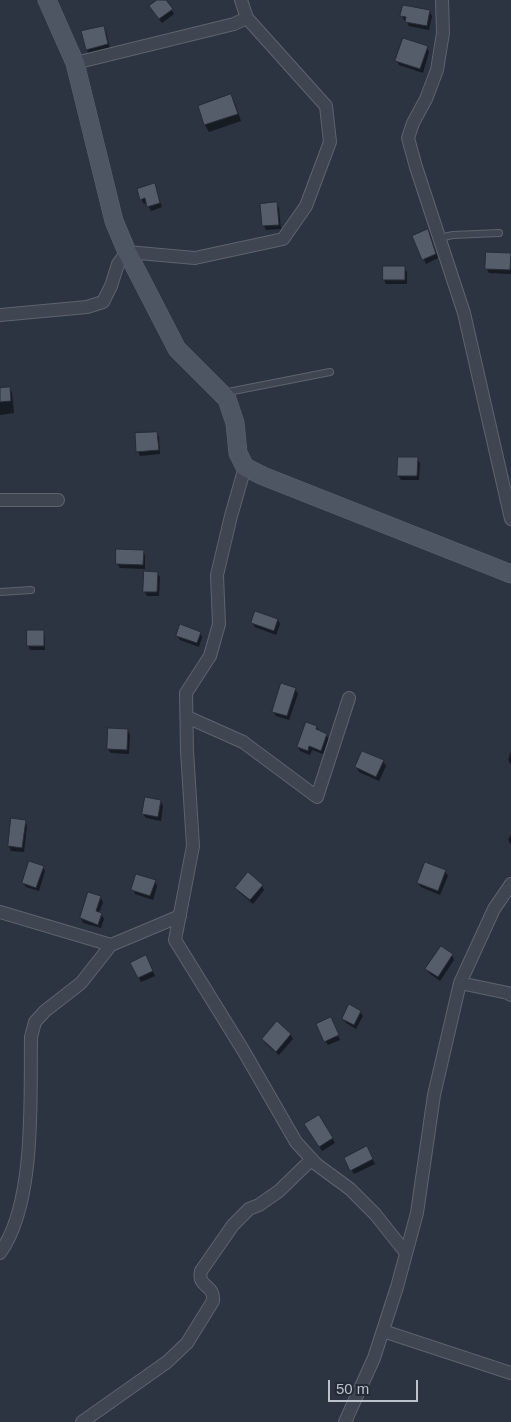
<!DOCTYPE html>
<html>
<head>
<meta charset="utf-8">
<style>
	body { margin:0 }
	#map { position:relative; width:511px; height:1422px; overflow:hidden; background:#2b3440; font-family:Helvetica,sans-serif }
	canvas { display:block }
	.scale { position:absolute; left:328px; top:1380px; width:90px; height:22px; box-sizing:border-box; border:2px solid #bcc2cb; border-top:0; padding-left:6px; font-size:15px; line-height:18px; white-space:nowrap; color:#bcc2cb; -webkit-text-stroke:4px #232b36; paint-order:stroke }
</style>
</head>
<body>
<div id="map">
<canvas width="511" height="1422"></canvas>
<div class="scale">50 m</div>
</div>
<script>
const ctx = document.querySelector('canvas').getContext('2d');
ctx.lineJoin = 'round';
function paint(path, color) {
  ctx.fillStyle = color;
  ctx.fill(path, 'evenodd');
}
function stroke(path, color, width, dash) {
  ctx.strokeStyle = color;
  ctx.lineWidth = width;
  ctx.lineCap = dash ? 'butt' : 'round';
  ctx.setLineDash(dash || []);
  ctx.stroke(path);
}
const shadow = new Path2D(`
	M 160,0 L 165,0 L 174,14 L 162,23 L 153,11 Z
	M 429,11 L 432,16 L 429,30 L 409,26 L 406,20 L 404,20 L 402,15 Z
	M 103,27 L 106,31 L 110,49 L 89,54 L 87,50 L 82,32 Z
	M 427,47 L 429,52 L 423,73 L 399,65 L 397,61 Z
	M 231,96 L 235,103 L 241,121 L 209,132 L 205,125 L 199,107 Z
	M 154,185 L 162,207 L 151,211 L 147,203 L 144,204 L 141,199 Z
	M 276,203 L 279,208 L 281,229 L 266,230 L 264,226 Z
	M 430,235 L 438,258 L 426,264 L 424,259 Z
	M 510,254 L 511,274 L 489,273 L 486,268 Z
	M 404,268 L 407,272 L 407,284 L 386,284 L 384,280 Z
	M 10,388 L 12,393 L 14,413 L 0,415 L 0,389 Z
	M 157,433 L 159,437 L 160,454 L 140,456 L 138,451 Z
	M 417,459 L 420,463 L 419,480 L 401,480 L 398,475 Z
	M 143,551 L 145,556 L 145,569 L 120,568 L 117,563 Z
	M 157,573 L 160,577 L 159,596 L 147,596 L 145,592 Z
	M 278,620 L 280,624 L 276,635 L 255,627 L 252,623 Z
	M 43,632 L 45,636 L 45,650 L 30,650 L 28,645 Z
	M 200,633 L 202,637 L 199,647 L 180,640 L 178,636 Z
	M 295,689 L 298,694 L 289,720 L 276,716 L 273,711 Z
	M 317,727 L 319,732 L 326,735 L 329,739 L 323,754 L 312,750 L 310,755 L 300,751 L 298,747 Z
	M 128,730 L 130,735 L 129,754 L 111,753 L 108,749 Z
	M 511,751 L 511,765 L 508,760 Z
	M 383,761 L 386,766 L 379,781 L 359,772 L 356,767 Z
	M 161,802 L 163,806 L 161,821 L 146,818 L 143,814 Z
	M 25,821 L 27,826 L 24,852 L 11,851 L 9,846 Z
	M 511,834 L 511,845 L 508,840 Z
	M 43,867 L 45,871 L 39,891 L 26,887 L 23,883 Z
	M 445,871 L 448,876 L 440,895 L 421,887 L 418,883 Z
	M 155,881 L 157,886 L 153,900 L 135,894 L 133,889 Z
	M 262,886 L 264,890 L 253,904 L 239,892 L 237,888 Z
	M 100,897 L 103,902 L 99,913 L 101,914 L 104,919 L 101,928 L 83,923 L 81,918 Z
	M 452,955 L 454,960 L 440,981 L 429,973 L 427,969 Z
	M 148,961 L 155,976 L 141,982 L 132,963 Z
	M 360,1012 L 363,1016 L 356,1029 L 346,1023 L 343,1019 Z
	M 333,1023 L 340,1040 L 328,1045 L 325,1041 Z
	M 290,1034 L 293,1039 L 279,1055 L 266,1044 L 263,1040 Z
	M 319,1116 L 335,1143 L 322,1151 L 306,1124 Z
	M 366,1148 L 375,1164 L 354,1174 L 345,1158 Z`);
const building = new Path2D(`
	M 157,0 L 166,0 L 173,9 L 159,19 L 149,6 Z
	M 403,5 L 430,10 L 427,26 L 405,22 L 406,17 L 400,16 Z
	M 104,26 L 108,44 L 86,50 L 81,31 Z
	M 403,38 L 428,46 L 420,69 L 395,61 Z
	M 231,94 L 238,114 L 204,125 L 198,106 Z
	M 155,183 L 160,203 L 147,207 L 145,198 L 140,200 L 137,189 Z
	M 277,202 L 279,225 L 262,226 L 260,204 Z
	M 428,229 L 436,254 L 422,260 L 412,236 Z
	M 486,252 L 511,253 L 510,270 L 485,269 Z
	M 383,266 L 405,266 L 405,280 L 383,280 Z
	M 10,387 L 11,401 L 0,402 L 0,388 Z
	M 157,432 L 159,450 L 136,452 L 135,433 Z
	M 398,457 L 418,457 L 417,476 L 397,476 Z
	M 116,549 L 144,550 L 143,565 L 116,564 Z
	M 144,571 L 158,572 L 157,592 L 143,592 Z
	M 255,611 L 278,619 L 274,631 L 251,623 Z
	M 180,624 L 201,632 L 197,643 L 176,636 Z
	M 27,630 L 44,630 L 44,646 L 27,646 Z
	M 281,683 L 296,688 L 287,716 L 272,712 Z
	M 306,722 L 317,726 L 316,729 L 327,734 L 321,751 L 309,746 L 308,751 L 297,747 Z
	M 108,728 L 128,729 L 127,750 L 107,749 Z
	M 362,751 L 384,760 L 376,777 L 355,767 Z
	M 145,797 L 161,800 L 158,817 L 142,814 Z
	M 11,818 L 26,820 L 22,848 L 8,846 Z
	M 29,861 L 44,866 L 36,888 L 22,883 Z
	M 425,862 L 446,870 L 438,891 L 417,883 Z
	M 248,872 L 263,885 L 250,900 L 235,888 Z
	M 136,874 L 156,880 L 150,896 L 131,890 Z
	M 88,892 L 101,896 L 96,911 L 102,913 L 98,925 L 80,918 Z
	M 441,946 L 453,954 L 438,977 L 425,969 Z
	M 146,955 L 153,971 L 138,978 L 130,963 Z
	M 349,1004 L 361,1011 L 354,1025 L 342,1019 Z
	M 331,1017 L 339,1035 L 324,1042 L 316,1024 Z
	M 277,1021 L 291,1034 L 276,1052 L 262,1039 Z
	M 319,1115 L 333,1138 L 319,1147 L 304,1124 Z
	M 367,1146 L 373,1159 L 350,1171 L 344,1158 Z`);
const lane = new Path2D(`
	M 439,238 L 453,235 L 499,233
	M 223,393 L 330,372
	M 0,592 L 31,590`);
const street = new Path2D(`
	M 442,0 L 443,33 L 437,70 L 426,99 L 413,123 L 408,138 L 416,167 L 464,313 L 511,519
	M 75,63 L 234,24 L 247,18
	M 0,315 L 87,307 L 103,302 L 111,286 L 118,264 L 127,252 L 195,258 L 283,239 L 306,206 L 330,142 L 326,106 L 247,18 L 241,0
	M 245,467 L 231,516 L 217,575 L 219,624 L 210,656 L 186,693 L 187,751 L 193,846 L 175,940 L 243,1050 L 296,1142 L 316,1164 L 350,1189 L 375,1214 L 406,1253
	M 0,500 L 58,500
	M 187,717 L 243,742 L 317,797 L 349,698
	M 0,912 L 111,945
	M 460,983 L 508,993 L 511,995
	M 0,1253 C 36,1203 30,1098 31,1037 L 35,1022 L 45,1011 L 81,983 L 111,945 L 180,916
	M 383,1331 L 511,1373
	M 82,1422 L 167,1362 L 187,1343 L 213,1301 C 215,1284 197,1288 201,1271 L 233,1225 L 249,1209 L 259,1205 L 279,1191 L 312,1159
	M 345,1422 L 374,1358 L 397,1287 L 417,1213 L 434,1095 L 460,983 L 494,909 L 511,884`);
const secondary = new Path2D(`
	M 47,0 L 75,63 L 114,221 L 127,252 L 177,349 L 227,399 L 235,423 L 238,453 L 245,467 L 263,476 L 511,574`);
paint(shadow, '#0007');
paint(building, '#555d6b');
stroke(building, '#262d38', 1);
stroke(lane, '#5d646e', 8);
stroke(street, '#5d646e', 14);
stroke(secondary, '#5d646e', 19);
stroke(lane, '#3f4651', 6);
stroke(street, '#3f4651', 12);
stroke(secondary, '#4e5663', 18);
</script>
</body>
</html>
